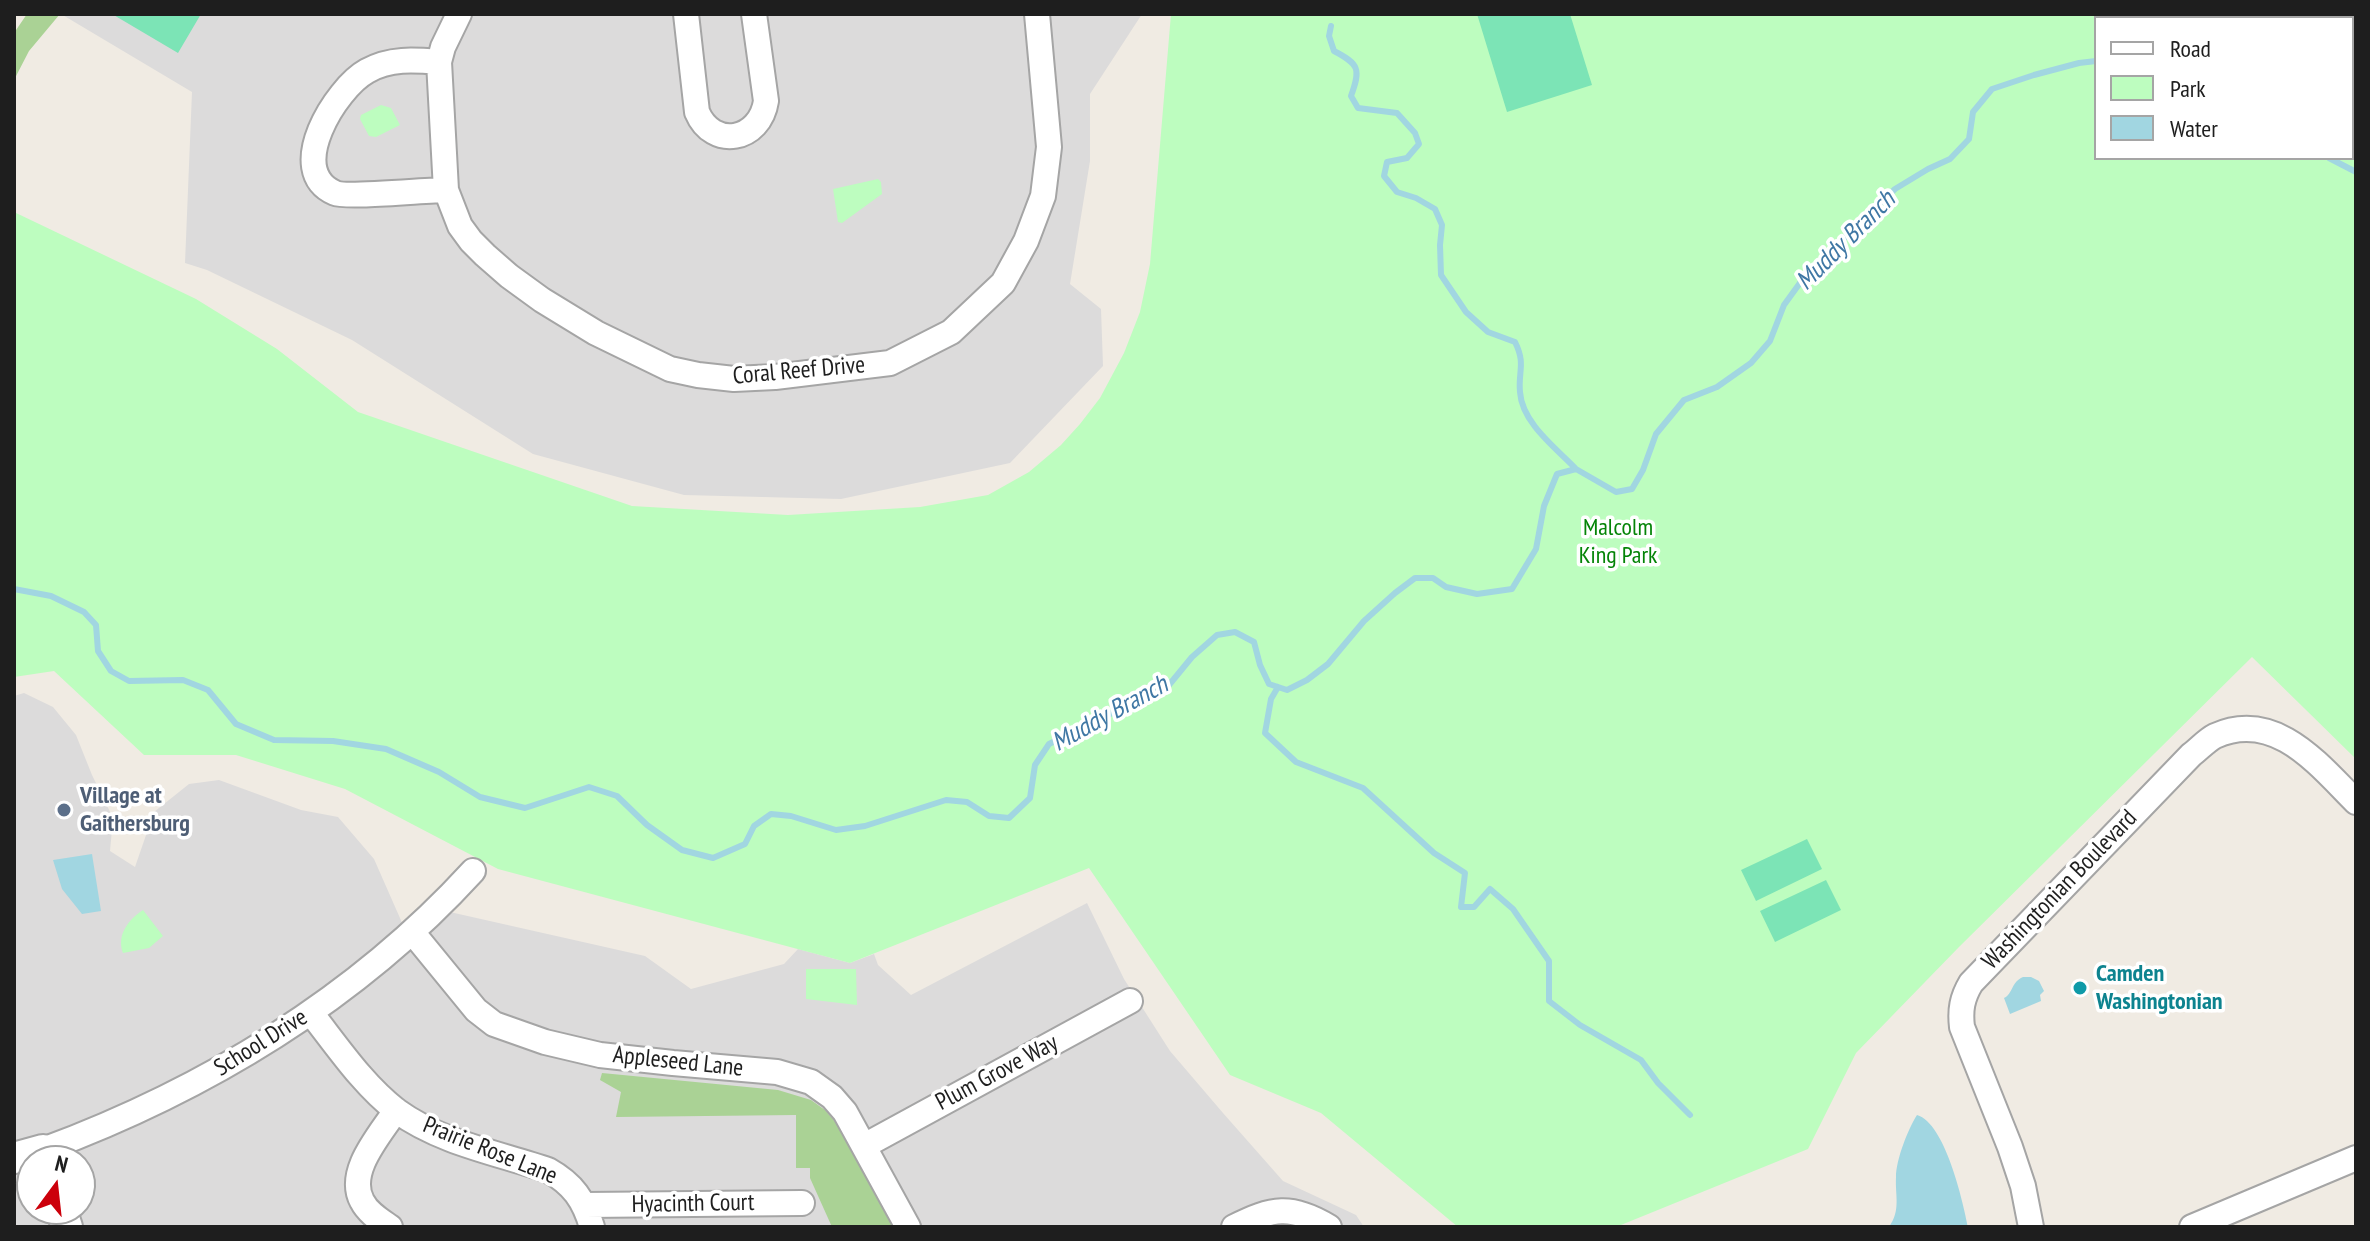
<!DOCTYPE html>
<html>
<head>
<meta charset="utf-8">
<style>
	body { margin:0 }
	#map { position:relative; width:2370px; height:1241px; overflow:hidden; background:#f0ebe3; font-family:"PT Sans Narrow",sans-serif }
	canvas { display:block }
	.frame { position:absolute; inset:0; border:16px solid #1e1e1e; pointer-events:none }
	.legend { position:absolute; left:2094px; top:16px; width:260px; height:144px; box-sizing:border-box; background:#fff; border:2px solid #a5a5a5; margin:0; padding:10px 14px; list-style:none; font-size:24px; color:#1e1e1e }
	.legend li { display:flex; align-items:center; gap:16px; height:40px }
	.legend b { width:40px; border:2px solid #a5a5a5 }
	.north { position:absolute; left:16px; top:1145px; width:80px; height:80px; box-sizing:border-box; background:#fff; border:2px solid #a5a5a5; border-radius:50%; rotate:15deg; font-size:22px; font-weight:700; line-height:32px; text-align:center; color:#1e1e1e }
	.north::after { content:''; display:block; margin:auto; width:28px; height:36px; background:#cc000b; clip-path:polygon(50% 0,100% 100%,50% 72%,0 100%) }
</style>
</head>
<body>
<div id="map">
<canvas width="2370" height="1241"></canvas>
<div class="frame"></div>
<ul class="legend">
<li><b style="height:10px;background:#fff"></b>Road</li>
<li><b style="height:22px;background:#bdfdbf"></b>Park</li>
<li><b style="height:22px;background:#a1d6e1"></b>Water</li>
</ul>
<div class="north">N</div>
</div>
<script>
const ctx = document.querySelector('canvas').getContext('2d');
ctx.lineJoin = 'round';
function paint(path, color) {
  ctx.fillStyle = color;
  ctx.fill(path, 'evenodd');
}
function stroke(path, color, width, dash) {
  ctx.strokeStyle = color;
  ctx.lineWidth = width;
  ctx.lineCap = dash ? 'butt' : 'round';
  ctx.setLineDash(dash || []);
  ctx.stroke(path);
}
function write(font, color, halo, rows, align = 'center') {
  ctx.font = font + ' "PT Sans Narrow",sans-serif';
  ctx.lineWidth = 7;
  ctx.setLineDash([]);
  ctx.textBaseline = 'middle';
  ctx.strokeStyle = halo;
  ctx.fillStyle = color;
  for (const [text, x, y, turn = 0] of rows) {
    ctx.save();
    ctx.translate(x, y);
    ctx.rotate((+turn || 0) * Math.PI / 180);
    ctx.textAlign = isNaN(turn) ? turn : align;
    if (halo) ctx.strokeText(text, 0, 0);
    ctx.fillText(text, 0, 0);
    ctx.restore();
  }
}
const residential = new Path2D(`
	M 61,14 L 1142,14 L 1090,94 L 1090,161 L 1070,284 L 1101,309 L 1103,366 L 1010,463 L 841,499 L 684,495 L 533,454 L 352,340 L 207,270 L 185,263 L 192,92 Z
	M 24,693 L 53,707 L 76,735 L 92,775 L 113,818 L 110,851 L 135,867 L 154,812 L 189,784 L 219,780 L 301,810 L 338,817 L 374,859 L 407,934 L 208,1074 L 14,1155 L 14,696 Z
	M 1087,903 L 1124,979 L 1170,1051 L 1223,1113 L 1283,1181 L 1356,1215 L 1364,1227 L 14,1227 L 14,1162 L 208,1082 L 441,910 L 645,956 L 691,989 L 784,964 L 798,949 L 850,963 L 874,954 L 878,965 L 911,995 ZM 32,1161 L 80,1161 L 80,1209 L 32,1209 Z`);
const forest = new Path2D(`
	M 27,14 L 60,14 L 29,51 L 14,80 L 14,33 Z
	M 602,1073 L 778,1090 L 811,1100 L 825,1110 L 837,1124 L 893,1227 L 832,1227 L 810,1178 L 810,1168 L 796,1168 L 796,1115 L 616,1117 L 621,1092 L 600,1080 Z`);
const park = new Path2D(`
	M 1171,14 L 2136,14 L 2159,18 L 2096,18 L 2096,158 L 2352,158 L 2352,61 L 2356,62 L 2356,759 L 2252,657 L 1959,947 L 1856,1053 L 1808,1149 L 1616,1227 L 1458,1227 L 1321,1113 L 1230,1075 L 1089,868 L 850,963 L 498,869 L 345,789 L 236,755 L 144,755 L 54,671 L 14,677 L 14,212 L 196,299 L 277,349 L 358,412 L 632,506 L 788,515 L 920,507 L 988,495 L 1029,472 L 1061,445 L 1080,424 L 1100,398 L 1124,353 L 1140,312 L 1150,264 Z
	M 381,105 L 391,108 L 400,125 L 376,137 L 369,136 L 360,119 L 361,115 Z
	M 878,179 L 881,182 L 882,194 L 842,223 L 838,222 L 833,189 Z
	M 143,910 L 163,936 L 149,948 L 123,953 C 116,935 129,919 143,910 Z
	M 806,969 L 856,969 L 857,1005 L 806,999 Z`);
const pitch = new Path2D(`
	M 112,14 L 201,14 L 178,53 Z
	M 1477,14 L 1570,14 L 1592,85 L 1507,112 Z
	M 1807,839 L 1822,869 L 1756,901 L 1741,870 Z
	M 1826,880 L 1841,910 L 1775,942 L 1760,911 Z`);
const water = new Path2D(`
	M 92,854 L 101,911 L 82,914 L 62,889 L 53,860 Z
	M 2023,977 L 2031,977 L 2039,981 L 2044,991 L 2040,995 L 2041,1001 L 2010,1014 L 2004,998 C 2013,994 2011,982 2023,977 Z
	M 1917,1115 C 1945,1123 1963,1201 1968,1227 L 1889,1227 C 1901,1210 1895,1196 1896,1177 C 1896,1160 1908,1129 1917,1115 Z`);
const stream = new Path2D(`
	M 1331,26 L 1329,36 L 1334,51 C 1359,64 1361,69 1351,96 L 1358,108 L 1397,113 L 1415,133 L 1419,144 L 1407,158 L 1387,162 L 1384,176 L 1397,192 L 1416,198 L 1435,209 L 1442,225 L 1440,245 L 1441,275 L 1466,312 L 1488,332 L 1515,342 C 1526,364 1518,371 1520,392 C 1522,423 1556,448 1576,469
	M 2329,158 L 2356,172
	M 14,589 L 51,596 L 84,612 L 96,625 L 98,651 L 111,671 L 129,681 L 183,680 L 208,690 L 236,724 L 274,740 L 333,741 L 386,749 L 439,772 L 480,797 L 525,808 L 589,787 L 617,796 L 647,825 L 682,850 L 713,858 L 745,844 L 754,826 L 771,814 L 791,816 L 836,830 L 865,826 L 946,800 L 967,802 L 989,816 L 1009,818 L 1030,798 L 1035,765 L 1049,744 L 1169,685 L 1192,657 L 1217,635 L 1235,632 L 1254,642 L 1260,665 L 1269,684 L 1287,690 L 1307,680 L 1328,664 L 1364,621 L 1395,593 L 1415,578 L 1433,578 L 1446,587 L 1477,594 L 1512,589 L 1536,549 L 1544,506 L 1557,474 L 1576,469 L 1616,492 L 1632,489 L 1643,470 L 1656,434 L 1684,400 L 1717,387 L 1751,363 L 1770,341 L 1784,305 L 1805,276 L 1895,189 L 1928,169 L 1950,159 L 1969,139 L 1973,112 L 1992,89 L 2034,75 L 2079,63 L 2096,61
	M 1278,687 L 1271,699 L 1265,733 L 1296,762 L 1363,788 L 1434,853 L 1465,873 L 1461,907 L 1474,907 L 1490,889 L 1513,909 L 1549,961 L 1549,1001 L 1580,1025 L 1641,1060 L 1658,1083 L 1690,1115`);
const minor = new Path2D(`
	M 459,14 L 443,47 L 439,62 L 446,190 L 460,226 L 471,241 L 485,255 L 509,276 L 542,300 L 596,333 L 670,369 L 698,375 L 734,379 L 775,377 L 890,363 L 951,332 L 1003,283 L 1026,241 L 1043,196 L 1049,147 L 1037,14
	M 686,14 L 697,112 C 713,150 760,141 766,101 L 754,14
	M 439,62 C 414,60 390,58 367,71 C 336,88 284,171 335,193 C 347,198 427,190 446,190
	M 413,933 L 476,1010 L 494,1024 L 545,1042 L 600,1055 L 673,1063 L 777,1072 L 811,1082 L 832,1097 L 845,1112 L 908,1227
	M 311,1013 C 337,1046 363,1085 397,1111 C 441,1143 498,1153 548,1170 C 573,1184 584,1200 592,1227
	M 864,1146 L 1130,1001
	M 43,1150 C 205,1090 356,999 473,871
	M 585,1205 L 802,1203
	M 390,1227 C 380,1220 368,1213 362,1201 C 346,1171 381,1134 396,1110
	M 1234,1227 C 1272,1208 1291,1204 1329,1227
	M 2031,1227 L 2023,1186 L 2010,1147 L 1962,1027 C 1960,1010 1962,998 1971,983 L 2191,755 C 2199,749 2207,740 2215,736 C 2275,709 2318,764 2356,802
	M 2192,1227 L 2356,1158`);
const tertiary = new Path2D(`
	M 14,1158 L 43,1150 L 46,1161
	M 61,1209 L 67,1227`);
const markers = [
	[64,810,8,"#5c6f8a"],
	[2080,988,8,"#0f9aa8"]
];
const streetNames = [
	["Coral Reef Drive",799,371,-5],
	["Washingtonian Boulevard",2060,890,-46],
	["School Drive",261,1043,-32],
	["Appleseed Lane",678,1062,6],
	["Plum Grove Way",997,1073,-28],
	["Prairie Rose Lane",490,1151,22],
	["Hyacinth Court",693,1204,-1]
];
const parkNames = [
	["Malcolm",1618,528],
	["King Park",1618,556]
];
const serviceNames = [
	["Village at",80,796],
	["Gaithersburg",80,824]
];
const cultureNames = [
	["Camden",2096,974],
	["Washingtonian",2096,1002]
];
const waterNames = [
	["Muddy Branch",1846,241,-45],
	["Muddy Branch",1110,714,-29]
];
paint(residential, '#dcdbdb');
paint(forest, '#aad295');
paint(park, '#bdfdbf');
paint(pitch, '#7ce4b6');
paint(water, '#a1d6e1');
stroke(stream, '#a1d6e1', 6);
stroke(minor, '#a5a5a5', 28);
stroke(tertiary, '#a5a5a5', 34);
stroke(minor, '#fff', 24);
stroke(tertiary, '#fff', 30);
for (const [x, y, r, color] of markers) {
  const dot = new Path2D();
  dot.arc(x, y, r, 0, 2 * Math.PI);
  ctx.fillStyle = color;
  ctx.fill(dot);
  stroke(dot, '#fff', 3);
}
write('24px', '#1e1e1e', '#fff', streetNames);
write('24px', '#048407', '#fff', parkNames);
write('bold 24px', '#4e5e75', '#fff', serviceNames, 'left');
write('bold 24px', '#0d838f', '#fff', cultureNames, 'left');
write('italic 26px', '#3f77a4', '#fff', waterNames);
</script>
</body>
</html>
